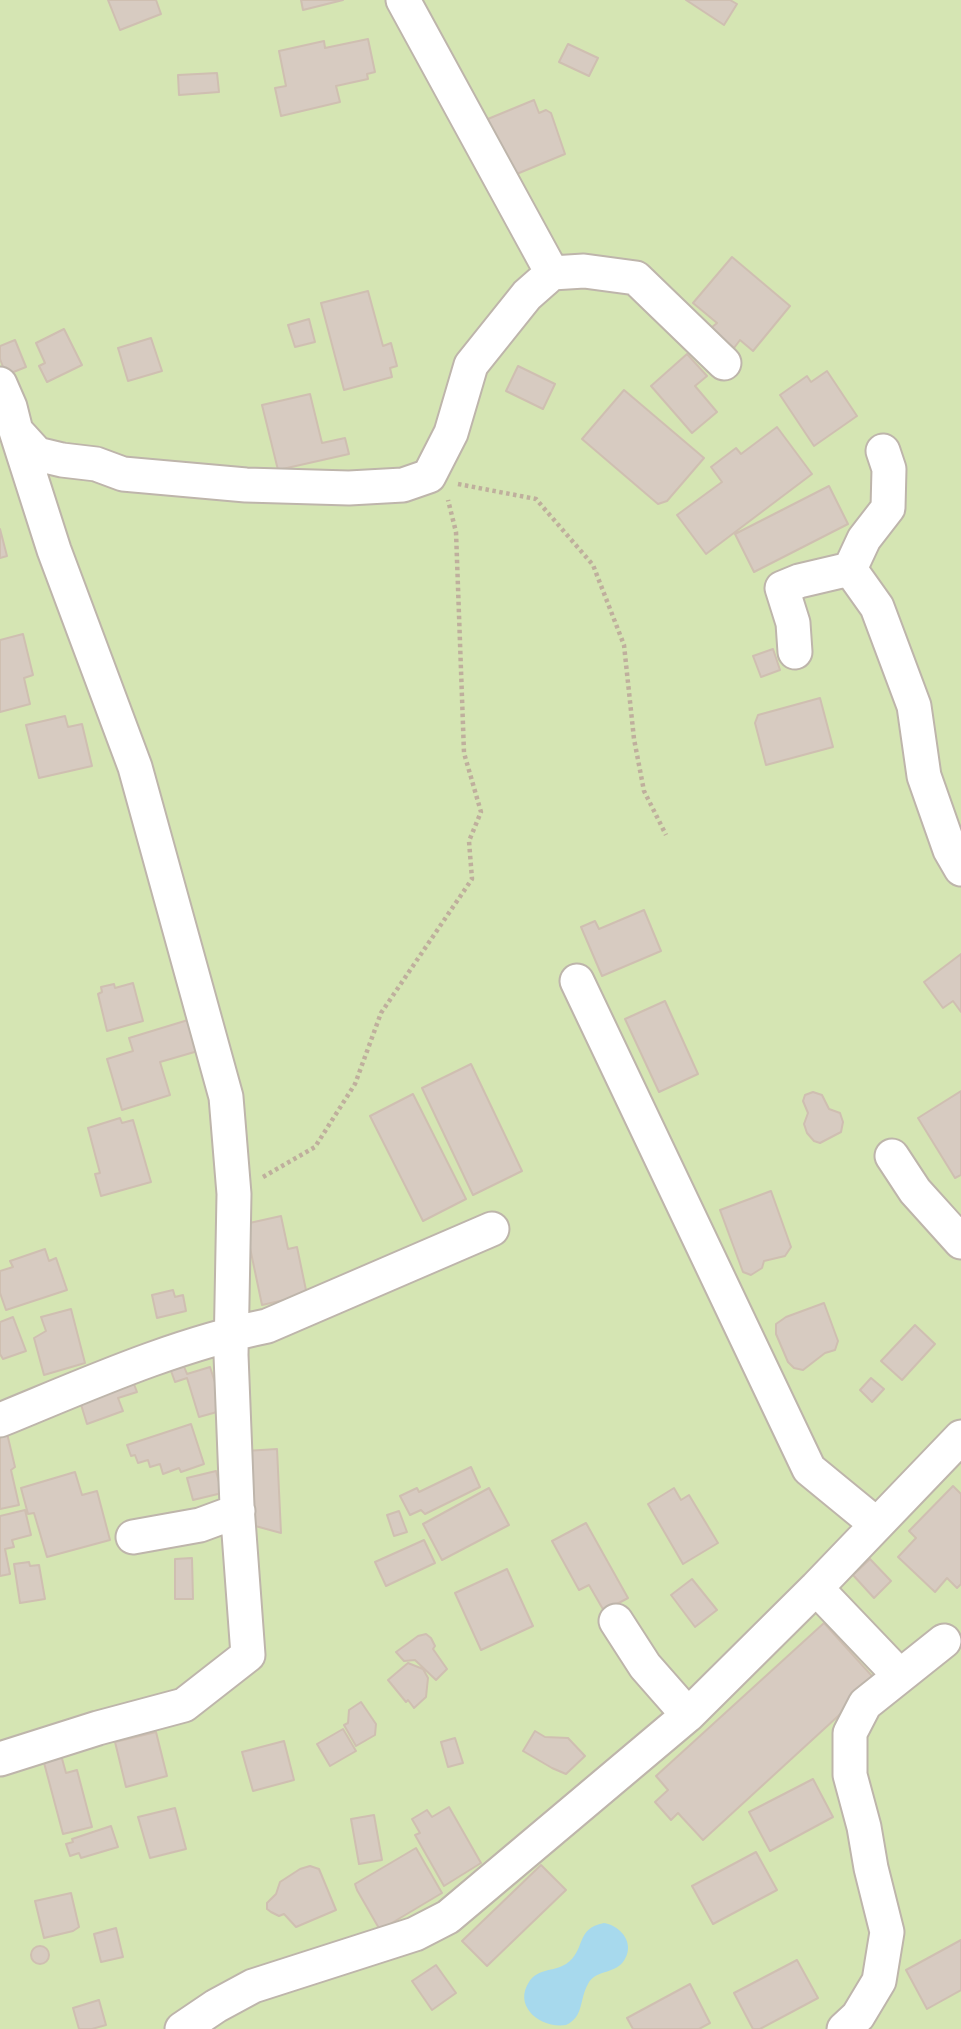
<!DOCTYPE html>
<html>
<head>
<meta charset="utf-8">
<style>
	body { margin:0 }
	canvas { display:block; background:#f3eee8 }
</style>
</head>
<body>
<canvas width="961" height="2029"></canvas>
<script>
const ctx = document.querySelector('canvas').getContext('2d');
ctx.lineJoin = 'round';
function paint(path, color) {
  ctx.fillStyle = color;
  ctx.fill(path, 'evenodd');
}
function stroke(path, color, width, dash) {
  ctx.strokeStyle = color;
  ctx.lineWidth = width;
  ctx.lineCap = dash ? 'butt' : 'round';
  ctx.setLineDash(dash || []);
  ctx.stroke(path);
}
const green = new Path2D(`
	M 0,0 L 961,0 L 961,2029 L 0,2029 Z`);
const water = new Path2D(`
	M 604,1923 C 622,1926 636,1945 623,1962 C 614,1974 595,1970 588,1984 C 579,2000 584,2017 566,2025 C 540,2029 513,2006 529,1982 C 538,1968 553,1972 566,1964 C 586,1951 575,1928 604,1923 Z`);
const building = new Path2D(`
	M 108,0 L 156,0 L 161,14 L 120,30 Z
	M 301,0 L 343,0 L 303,10 Z
	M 686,0 L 730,0 L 737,4 L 724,25 Z
	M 368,39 L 375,72 L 367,74 L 368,79 L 336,86 L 340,102 L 281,116 L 275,88 L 286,86 L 279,51 L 324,41 L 325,48 Z
	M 568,44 L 598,58 L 589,76 L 559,62 Z
	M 217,73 L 219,92 L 179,95 L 178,75 Z
	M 534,100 L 539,113 L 546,110 L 551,113 L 565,154 L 507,178 L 483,121 Z
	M 732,257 L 790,306 L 753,351 L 740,340 L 734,348 L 711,328 L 717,323 L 693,303 Z
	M 368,291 L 383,346 L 391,343 L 397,366 L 390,368 L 392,377 L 344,390 L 321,303 Z
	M 309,319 L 315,342 L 295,347 L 288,325 Z
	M 64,329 L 82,365 L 47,382 L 39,366 L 45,363 L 36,343 Z
	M 151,338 L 162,371 L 128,381 L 118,348 Z
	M 15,340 L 26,367 L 6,375 L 0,359 L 0,346 Z
	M 687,354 L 707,376 L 695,386 L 717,412 L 692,433 L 651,386 Z
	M 518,366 L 555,384 L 543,409 L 506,391 Z
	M 827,371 L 857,416 L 814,446 L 780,395 L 807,376 L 811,382 Z
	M 624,390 L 704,458 L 667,501 L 658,504 L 582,439 Z
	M 310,394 L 322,443 L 345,438 L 349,454 L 278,470 L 262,405 Z
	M 777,427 L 812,474 L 706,554 L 677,515 L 722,482 L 711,467 L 736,448 L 741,454 Z
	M 829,486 L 848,524 L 754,572 L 735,534 Z
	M 0,529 L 7,556 L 0,558 Z
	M 23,634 L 33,675 L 24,678 L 30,704 L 0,712 L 0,640 Z
	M 773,649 L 780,670 L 761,677 L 753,656 Z
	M 820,698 L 833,747 L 766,765 L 755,723 L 758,715 Z
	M 65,716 L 68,727 L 82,724 L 92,766 L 39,778 L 26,725 Z
	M 644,910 L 661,951 L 602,976 L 581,927 L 595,921 L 599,929 Z
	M 961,954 L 961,1012 L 953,1001 L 943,1008 L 924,982 Z
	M 133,983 L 143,1021 L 107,1031 L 98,994 L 102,992 L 101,987 L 114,984 L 115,988 Z
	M 665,1001 L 698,1074 L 659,1092 L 625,1019 Z
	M 188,1020 L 198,1051 L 160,1062 L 170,1095 L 122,1110 L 107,1059 L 133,1051 L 129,1038 Z
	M 471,1064 L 522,1171 L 473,1195 L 422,1088 Z
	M 961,1091 L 961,1175 L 955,1178 L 918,1118 Z
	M 813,1092 L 822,1095 L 829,1109 L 840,1113 L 843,1122 L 841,1132 L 820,1143 L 814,1141 L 807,1133 L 804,1124 L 808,1113 L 803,1101 L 805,1095 Z
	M 413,1094 L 466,1199 L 423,1221 L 370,1116 Z
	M 120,1118 L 122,1123 L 133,1120 L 151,1182 L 101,1196 L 95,1174 L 100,1173 L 88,1128 Z
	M 771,1191 L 791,1247 L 785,1256 L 764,1261 L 762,1268 L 751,1275 L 743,1272 L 720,1210 Z
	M 281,1216 L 288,1249 L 297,1247 L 307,1295 L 262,1305 L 245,1224 Z
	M 45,1249 L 49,1261 L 56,1258 L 67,1290 L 6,1310 L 0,1293 L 0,1271 L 13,1267 L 10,1261 Z
	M 173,1290 L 175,1297 L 183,1295 L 186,1311 L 157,1318 L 152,1295 Z
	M 824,1303 L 838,1341 L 835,1350 L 825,1353 L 803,1370 L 794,1368 L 788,1362 L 776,1334 L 776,1324 L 786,1317 Z
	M 71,1309 L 85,1363 L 44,1375 L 34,1338 L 46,1331 L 41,1317 Z
	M 13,1317 L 26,1351 L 3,1359 L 0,1354 L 0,1322 Z
	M 915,1325 L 935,1344 L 902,1380 L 881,1361 Z
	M 183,1364 L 187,1374 L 210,1367 L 224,1410 L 199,1417 L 187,1378 L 175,1382 L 170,1368 Z
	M 871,1378 L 884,1389 L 872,1402 L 860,1390 Z
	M 132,1379 L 137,1392 L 118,1398 L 123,1411 L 87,1424 L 79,1398 Z
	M 191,1424 L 204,1464 L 181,1472 L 179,1468 L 163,1474 L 160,1464 L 150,1467 L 148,1460 L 138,1463 L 135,1455 L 131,1456 L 127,1445 Z
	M 6,1429 L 15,1467 L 11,1470 L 19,1505 L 0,1509 L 0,1430 Z
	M 277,1449 L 281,1533 L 248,1524 L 245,1451 Z
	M 471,1467 L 480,1487 L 425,1514 L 421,1510 L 410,1515 L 400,1496 L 417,1488 L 419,1492 Z
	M 216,1471 L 222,1493 L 193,1500 L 187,1478 Z
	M 75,1472 L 82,1495 L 97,1491 L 110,1540 L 47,1557 L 34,1513 L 28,1514 L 21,1488 Z
	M 953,1486 L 961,1494 L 961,1584 L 957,1588 L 947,1578 L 935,1592 L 898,1557 L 916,1538 L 909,1531 Z
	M 489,1488 L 509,1525 L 442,1560 L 423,1524 Z
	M 674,1488 L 681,1500 L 689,1495 L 718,1543 L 683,1564 L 648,1504 Z
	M 25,1510 L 31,1535 L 12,1540 L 14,1547 L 5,1549 L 10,1574 L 0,1576 L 0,1516 Z
	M 399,1511 L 407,1532 L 394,1536 L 387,1515 Z
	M 586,1523 L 628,1598 L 604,1611 L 589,1585 L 579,1590 L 552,1541 Z
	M 424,1540 L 435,1563 L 386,1586 L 375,1562 Z
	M 192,1558 L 193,1599 L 175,1599 L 175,1559 Z
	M 870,1559 L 891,1581 L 874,1598 L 853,1575 Z
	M 29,1562 L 30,1566 L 39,1565 L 45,1599 L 20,1603 L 14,1564 Z
	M 507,1569 L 533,1626 L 481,1650 L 455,1593 Z
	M 692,1579 L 717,1610 L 695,1627 L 671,1595 Z
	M 824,1623 L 881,1686 L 848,1707 L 703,1840 L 678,1813 L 671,1820 L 655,1802 L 668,1790 L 656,1776 Z
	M 426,1634 L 431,1638 L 435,1646 L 433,1649 L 447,1669 L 436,1680 L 415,1660 L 404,1661 L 396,1652 L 418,1636 Z
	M 408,1663 L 423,1669 L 428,1678 L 426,1697 L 414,1708 L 408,1700 L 406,1702 L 388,1680 Z
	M 361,1702 L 376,1724 L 375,1735 L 356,1746 L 344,1725 L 348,1723 L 349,1710 Z
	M 343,1729 L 356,1751 L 330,1766 L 317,1744 Z
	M 535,1731 L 545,1737 L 568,1738 L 585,1756 L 566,1774 L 552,1768 L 523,1751 Z
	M 156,1732 L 167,1776 L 126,1787 L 115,1742 Z
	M 455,1738 L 463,1763 L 448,1767 L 441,1742 Z
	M 284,1741 L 294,1780 L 253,1791 L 242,1752 Z
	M 61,1755 L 66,1773 L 77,1770 L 92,1827 L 63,1834 L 43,1759 Z
	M 813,1779 L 833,1817 L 770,1851 L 749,1812 Z
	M 449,1807 L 481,1863 L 444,1886 L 415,1835 L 420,1833 L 412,1819 L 427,1810 L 432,1817 Z
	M 175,1808 L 186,1849 L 150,1858 L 138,1817 Z
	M 374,1815 L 382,1860 L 359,1864 L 351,1819 Z
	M 111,1826 L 118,1847 L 81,1858 L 79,1853 L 70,1856 L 66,1844 L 73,1842 L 72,1839 Z
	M 416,1848 L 442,1893 L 380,1930 L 357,1890 L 355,1884 Z
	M 756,1852 L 777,1890 L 713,1924 L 692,1886 Z
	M 541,1865 L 566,1890 L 487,1966 L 462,1941 Z
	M 310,1866 L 319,1869 L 336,1910 L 296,1927 L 284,1914 L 279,1916 L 271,1912 L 267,1909 L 267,1903 L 276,1894 L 280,1882 L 300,1869 Z
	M 71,1893 L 79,1927 L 73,1931 L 44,1938 L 35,1901 Z
	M 116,1928 L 123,1957 L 101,1962 L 94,1934 Z
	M 961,1940 L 961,1990 L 927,2009 L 906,1970 Z
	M31 1955a9 9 0 1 1 18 0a9 9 0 1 1-18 0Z
	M 797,1960 L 818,1998 L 760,2029 L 753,2029 L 734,1993 Z
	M 436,1965 L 456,1993 L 432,2010 L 412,1981 Z
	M 690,1984 L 710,2023 L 699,2029 L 633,2029 L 627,2018 Z
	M 99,2000 L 106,2025 L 92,2029 L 79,2029 L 73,2008 Z`);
const path = new Path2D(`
	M 458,484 L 536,499 L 593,565 L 624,645 L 634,739 L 644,791 L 666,835
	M 263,1177 L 315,1147 L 355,1084 L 381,1013 L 472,879 L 469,841 L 481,812 L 464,753 L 456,532 L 448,500`);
const minor = new Path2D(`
	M 403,0 L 552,273 L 584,271 L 636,278 L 724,363
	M 0,384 L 10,407 L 16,431 L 54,550 L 135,767 L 226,1097 L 234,1194 L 231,1355 L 237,1506 L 248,1655 L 184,1705 L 98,1728 L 0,1759
	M 16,431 L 37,454 L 62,460 L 96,464 L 123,474 L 246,485 L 349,488 L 403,485 L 429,476 L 451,433 L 471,365 L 527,295 L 552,273
	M 850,569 L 864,539 L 888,508 L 889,469 L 883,451
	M 795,652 L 793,623 L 782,588 L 799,581 L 850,569 L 877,607 L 914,706 L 924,776 L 950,850 L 961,869
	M 577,981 L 809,1469 L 876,1524
	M 892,1156 L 915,1191 L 961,1242
	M 0,1420 C 88,1384 174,1345 267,1326 L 492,1229
	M 133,1537 L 200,1525 L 238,1511
	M 816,1588 L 900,1676
	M 616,1621 L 645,1666 L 688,1715
	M 182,2029 L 216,2006 L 253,1986 L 415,1934 L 448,1917 L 688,1715 L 816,1588 L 961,1437
	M 844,2029 L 858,2016 L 879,1981 L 887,1932 L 871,1868 L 864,1827 L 850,1775 L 850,1733 L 865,1704 L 944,1641`);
paint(green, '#d5e5b3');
paint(water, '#a7d9ed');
paint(building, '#d7cbc1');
stroke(building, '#cfbfb1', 2);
stroke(minor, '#beb5ab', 37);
stroke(path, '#bfaf9d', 4.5, [3.5, 3.5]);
stroke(minor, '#fff', 33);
</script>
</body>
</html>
